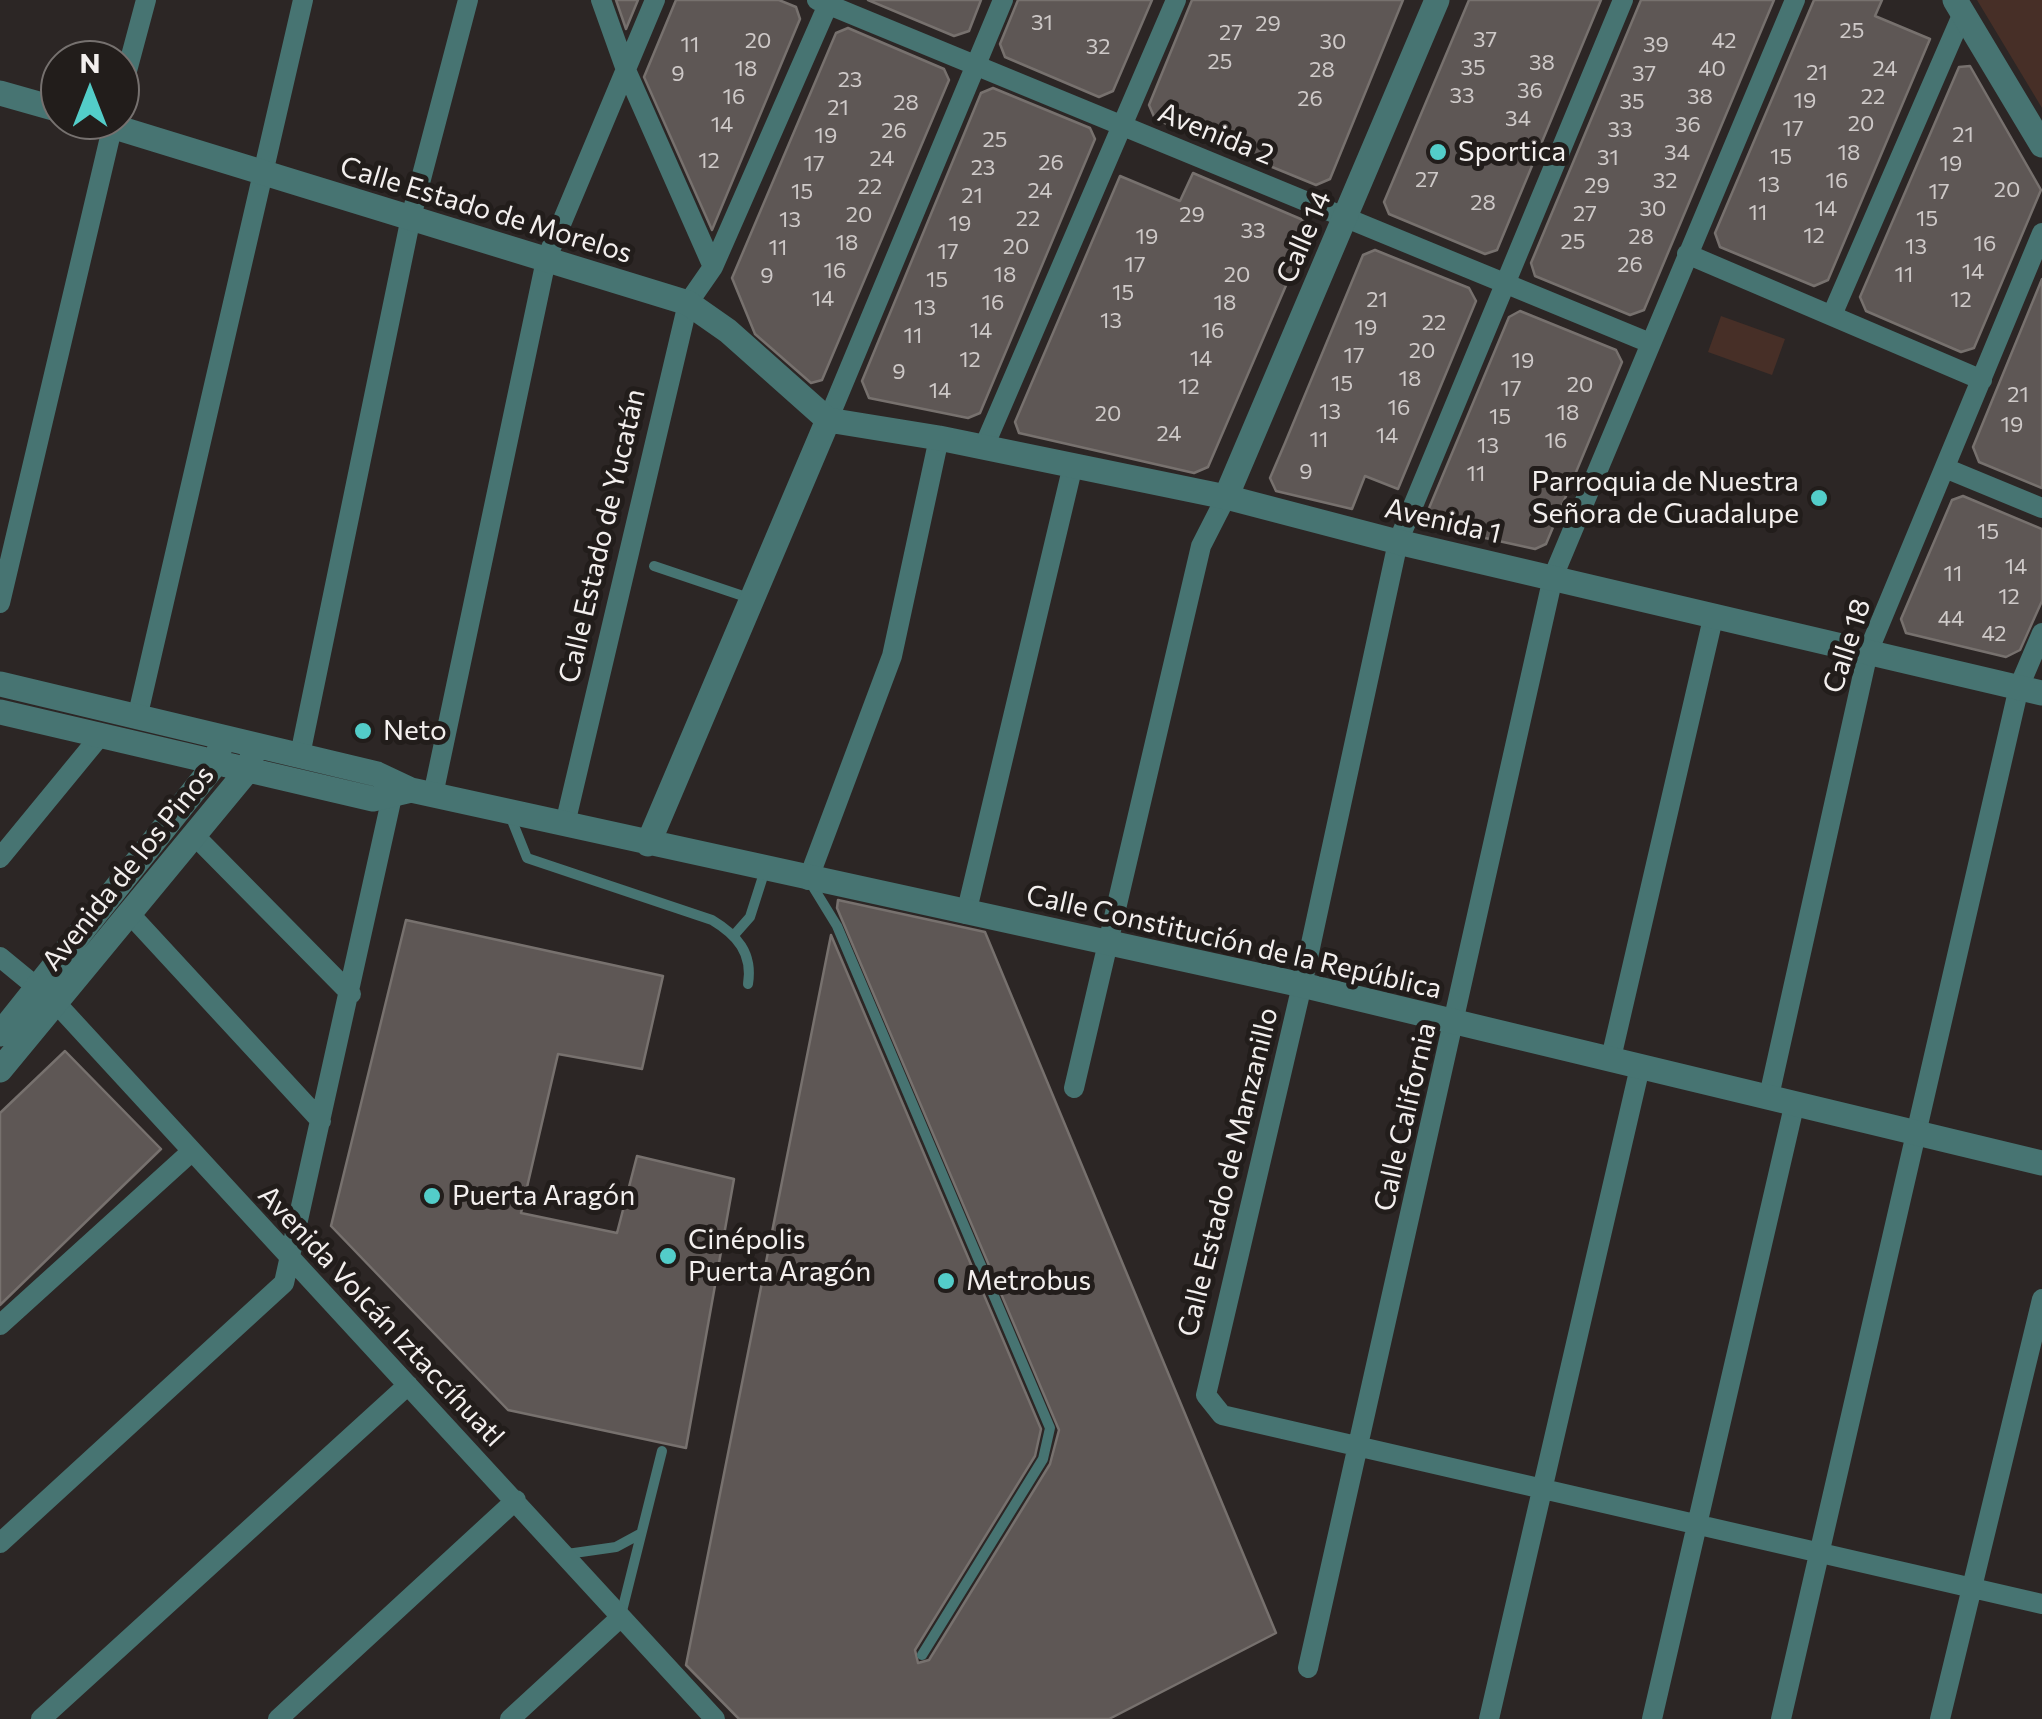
<!DOCTYPE html>
<html>
<head>
<meta charset="utf-8">
<style>
	body { margin:0 }
	#map { position:relative; width:2042px; height:1719px; overflow:hidden; background:#2c2625; font-family:Commissioner,sans-serif }
	canvas { display:block }
	.north { position:absolute; left:40px; top:40px; width:100px; height:100px; box-sizing:border-box; background:#221d1b; border:2px solid #76716f; border-radius:50%; rotate:0deg; font-size:28px; font-weight:700; line-height:40px; text-align:center; color:#f3efee }
	.north::after { content:''; display:block; margin:auto; width:35px; height:45px; background:#53cdc9; clip-path:polygon(50% 0,100% 100%,50% 72%,0 100%) }
</style>
</head>
<body>
<div id="map">
<canvas width="2042" height="1719"></canvas>
<div class="north">N</div>
</div>
<script>
const ctx = document.querySelector('canvas').getContext('2d');
ctx.lineJoin = 'round';
function paint(path, color) {
  ctx.fillStyle = color;
  ctx.fill(path, 'evenodd');
}
function stroke(path, color, width, dash) {
  ctx.strokeStyle = color;
  ctx.lineWidth = width;
  ctx.lineCap = dash ? 'butt' : 'round';
  ctx.setLineDash(dash || []);
  ctx.stroke(path);
}
function write(font, color, halo, rows, align = 'center') {
  ctx.font = font + ' Commissioner,sans-serif';
  ctx.lineWidth = 10;
  ctx.setLineDash([]);
  ctx.textBaseline = 'middle';
  ctx.strokeStyle = halo;
  ctx.fillStyle = color;
  for (const [text, x, y, turn = 0] of rows) {
    ctx.save();
    ctx.translate(x, y);
    ctx.rotate((+turn || 0) * Math.PI / 180);
    ctx.textAlign = isNaN(turn) ? turn : align;
    if (halo) ctx.strokeText(text, 0, 0);
    ctx.fillText(text, 0, 0);
    ctx.restore();
  }
}
const green = new Path2D(`
	M 1977,0 L 2042,0 L 2042,108 Z
	M 1721,316 L 1785,339 L 1772,375 L 1708,352 Z`);
const building = new Path2D(`
	M 616,0 L 638,0 L 626,29 Z
	M 676,0 L 779,0 L 796,7 L 800,19 L 712,230 L 644,77 Z
	M 868,0 L 981,0 L 969,31 L 954,36 Z
	M 1018,0 L 1152,0 L 1113,91 L 1099,97 L 1005,57 L 1000,44 Z
	M 1192,0 L 1403,0 L 1330,179 L 1316,185 L 1155,119 L 1149,105 Z
	M 1469,0 L 1601,0 L 1497,250 L 1485,254 L 1389,214 L 1384,202 Z
	M 1641,0 L 1774,0 L 1644,310 L 1630,315 L 1535,276 L 1531,263 Z
	M 1814,0 L 1882,0 L 1875,16 L 1930,39 L 1828,280 L 1814,286 L 1720,247 L 1715,233 Z
	M 848,28 L 944,69 L 949,80 L 822,380 L 811,383 L 755,334 L 732,278 L 836,33 Z
	M 1970,66 L 2041,190 L 1974,348 L 1961,352 L 1866,311 L 1860,297 L 1959,67 Z
	M 993,88 L 1090,128 L 1095,139 L 980,413 L 968,418 L 869,398 L 862,381 L 981,93 Z
	M 1193,173 L 1303,220 L 1309,232 L 1208,467 L 1194,473 L 1019,433 L 1015,422 L 1120,176 L 1180,201 Z
	M 1375,250 L 1469,288 L 1476,301 L 1398,489 L 1365,476 L 1352,509 L 1276,491 L 1270,478 L 1285,443 L 1363,255 Z
	M 2042,279 L 2042,488 L 1979,462 L 1973,447 Z
	M 1520,311 L 1616,350 L 1622,362 L 1546,544 L 1535,549 L 1435,527 L 1427,513 L 1509,317 Z
	M 1963,496 L 2042,529 L 2042,601 L 2020,650 L 2006,657 L 1906,633 L 1901,619 L 1952,500 Z
	M 838,900 L 985,932 L 1276,1633 L 1109,1719 L 739,1719 L 686,1665 L 831,935 L 1041,1429 L 1035,1456 L 915,1650 L 918,1663 L 929,1660 L 1050,1464 L 1059,1430 L 837,908 Z
	M 406,920 L 663,976 L 642,1069 L 558,1054 L 521,1213 L 617,1233 L 637,1156 L 734,1179 L 686,1448 L 508,1410 L 331,1226 Z
	M 65,1051 L 161,1149 L 0,1305 L 0,1113 Z`);
const service = new Path2D(`
	M 654,566 L 752,599
	M 509,813 L 527,858 L 712,920 C 737,935 753,953 748,984
	M 810,882 L 837,926 L 1050,1428 L 1043,1459 L 922,1655
	M 735,934 L 750,917 L 765,870
	M 567,1554 L 616,1547 L 640,1534
	M 621,1615 L 662,1451`);
const minor = new Path2D(`
	M 601,0 L 626,70 L 713,267
	M 817,0 L 1650,343
	M 1623,0 L 1398,542 L 1302,985 L 1206,1395 L 1222,1415 L 2042,1604
	M 120,97 L 146,0
	M 1687,254 L 1982,380
	M 1832,315 L 1963,13
	M 828,420 L 1003,0
	M 983,449 L 1176,0
	M 1945,468 L 2042,508
	M 0,603 L 114,120
	M 138,714 L 303,0
	M 300,755 L 411,217 L 468,0
	M 433,795 L 546,260 L 655,0
	M 565,824 L 688,303 L 713,267 L 830,0
	M 193,834 L 351,994
	M 0,858 L 101,735
	M 808,880 L 892,656 L 939,438
	M 128,912 L 321,1121
	M 966,914 L 1073,465
	M 0,957 L 56,1003 L 715,1719
	M 1611,1058 L 1714,614
	M 1074,1088 L 1201,546 L 1226,497
	M 1769,1096 L 1868,652 L 2042,233
	M 0,1325 L 191,1152
	M 0,1543 L 284,1283 L 395,783
	M 1308,1668 L 1553,577 L 1795,0
	M 41,1719 L 408,1385
	M 278,1719 L 516,1500
	M 510,1719 L 621,1617
	M 1489,1719 L 1640,1067
	M 1652,1719 L 1795,1102
	M 1781,1719 L 2019,687 L 2042,633
	M 1940,1719 L 2042,1299`);
const tertiary = new Path2D(`
	M 1955,0 L 2042,145
	M 0,93 L 60,110
	M 92,120 L 688,303 L 728,331 L 828,420
	M 828,420 L 939,438 L 1226,497 L 1398,542 L 2042,693
	M 1226,497 L 1437,0
	M 0,684 L 377,774 L 411,790 L 1302,985 L 2042,1163
	M 0,712 L 373,799 L 411,790
	M 648,844 L 828,420
	M 0,1034 L 216,763 L 219,751
	M 0,1070 L 247,771 L 251,760`);
const markers = [
	[1438,152,10,"#53cdc9"],
	[1819,498,10,"#53cdc9"],
	[363,731,10,"#53cdc9"],
	[432,1196,10,"#53cdc9"],
	[668,1256,10,"#53cdc9"],
	[946,1281,10,"#53cdc9"]
];
const numberNames = [
	["31",1042,23],
	["29",1268,24],
	["25",1852,31],
	["27",1231,33],
	["37",1485,40],
	["20",758,41],
	["42",1724,41],
	["30",1333,42],
	["11",690,45],
	["39",1656,45],
	["32",1098,47],
	["25",1220,62],
	["38",1542,63],
	["35",1473,68],
	["18",746,69],
	["40",1712,69],
	["24",1885,69],
	["28",1322,70],
	["21",1817,73],
	["9",678,74],
	["37",1644,74],
	["23",850,80],
	["36",1530,91],
	["33",1462,96],
	["16",734,97],
	["38",1700,97],
	["22",1873,97],
	["26",1310,99],
	["19",1805,101],
	["35",1632,102],
	["28",906,103],
	["21",838,108],
	["34",1518,119],
	["20",1861,124],
	["14",722,125],
	["36",1688,125],
	["17",1793,129],
	["33",1620,130],
	["26",894,131],
	["21",1963,135],
	["19",826,136],
	["25",995,140],
	["34",1677,153],
	["18",1849,153],
	["15",1781,157],
	["31",1608,158],
	["24",882,159],
	["12",709,161],
	["26",1051,163],
	["17",814,164],
	["19",1951,164],
	["23",983,168],
	["27",1427,180],
	["32",1665,181],
	["16",1837,181],
	["13",1769,185],
	["29",1597,186],
	["22",870,187],
	["20",2007,190],
	["24",1040,191],
	["15",802,192],
	["17",1939,192],
	["21",972,196],
	["28",1483,203],
	["30",1653,209],
	["14",1826,209],
	["11",1758,213],
	["27",1585,214],
	["20",859,215],
	["29",1192,215],
	["22",1028,219],
	["15",1927,219],
	["13",790,220],
	["19",960,224],
	["33",1253,231],
	["12",1814,236],
	["19",1147,237],
	["28",1641,237],
	["25",1573,242],
	["18",847,243],
	["16",1985,244],
	["20",1016,247],
	["13",1916,247],
	["11",778,248],
	["17",948,252],
	["17",1135,265],
	["26",1630,265],
	["16",835,271],
	["14",1973,272],
	["18",1005,275],
	["20",1237,275],
	["11",1904,275],
	["9",767,276],
	["15",937,280],
	["15",1123,293],
	["14",823,299],
	["21",1377,300],
	["12",1961,300],
	["16",993,303],
	["18",1225,303],
	["13",925,308],
	["13",1111,321],
	["22",1434,323],
	["19",1366,328],
	["14",981,331],
	["16",1213,331],
	["11",913,336],
	["20",1422,351],
	["17",1354,356],
	["14",1201,359],
	["12",970,360],
	["19",1523,361],
	["9",899,372],
	["18",1410,379],
	["15",1342,384],
	["20",1580,385],
	["12",1189,387],
	["17",1511,389],
	["14",940,391],
	["21",2018,395],
	["16",1399,408],
	["13",1330,412],
	["18",1568,413],
	["20",1108,414],
	["15",1500,417],
	["19",2012,425],
	["24",1169,434],
	["14",1387,436],
	["11",1319,440],
	["16",1556,441],
	["13",1488,446],
	["9",1306,472],
	["11",1476,474],
	["15",1988,532],
	["14",2016,567],
	["11",1953,574],
	["12",2009,597],
	["44",1951,619],
	["42",1994,634]
];
const streetNames = [
	["Avenida 2",1216,134,22],
	["Calle Estado de Morelos",486,210,17],
	["Calle 14",1304,237,-67],
	["Avenida 1",1443,521,13],
	["Calle Estado de Yucatán",602,536,-77],
	["Calle 18",1847,646,-72],
	["Avenida de los Pinos",128,868,-51],
	["Calle Constitución de la República",1234,942,13],
	["Calle California",1405,1117,-77],
	["Calle Estado de Manzanillo",1228,1172,-76],
	["Avenida Volcán Iztaccíhuatl",381,1316,47]
];
const poiNames = [
	["Sportica",1458,152],
	["Parroquia de Nuestra",1799,482,"right"],
	["Señora de Guadalupe",1799,514,"right"],
	["Neto",383,731],
	["Puerta Aragón",452,1196],
	["Cinépolis",688,1240],
	["Puerta Aragón",688,1272],
	["Metrobus",966,1281]
];
paint(green, '#472f27');
paint(building, '#5e5755');
stroke(building, '#77716e', 2.5);
stroke(service, '#477472', 10);
stroke(minor, '#477472', 20);
stroke(tertiary, '#477472', 25);
for (const [x, y, r, color] of markers) {
  const dot = new Path2D();
  dot.arc(x, y, r, 0, 2 * Math.PI);
  ctx.fillStyle = color;
  ctx.fill(dot);
  stroke(dot, '#221d1b', 4);
}
write('22px', '#cec9c8', null, numberNames);
write('28px', '#f3efee', '#221d1b', streetNames);
write('28px', '#f3efee', '#221d1b', poiNames, 'left');
</script>
</body>
</html>
